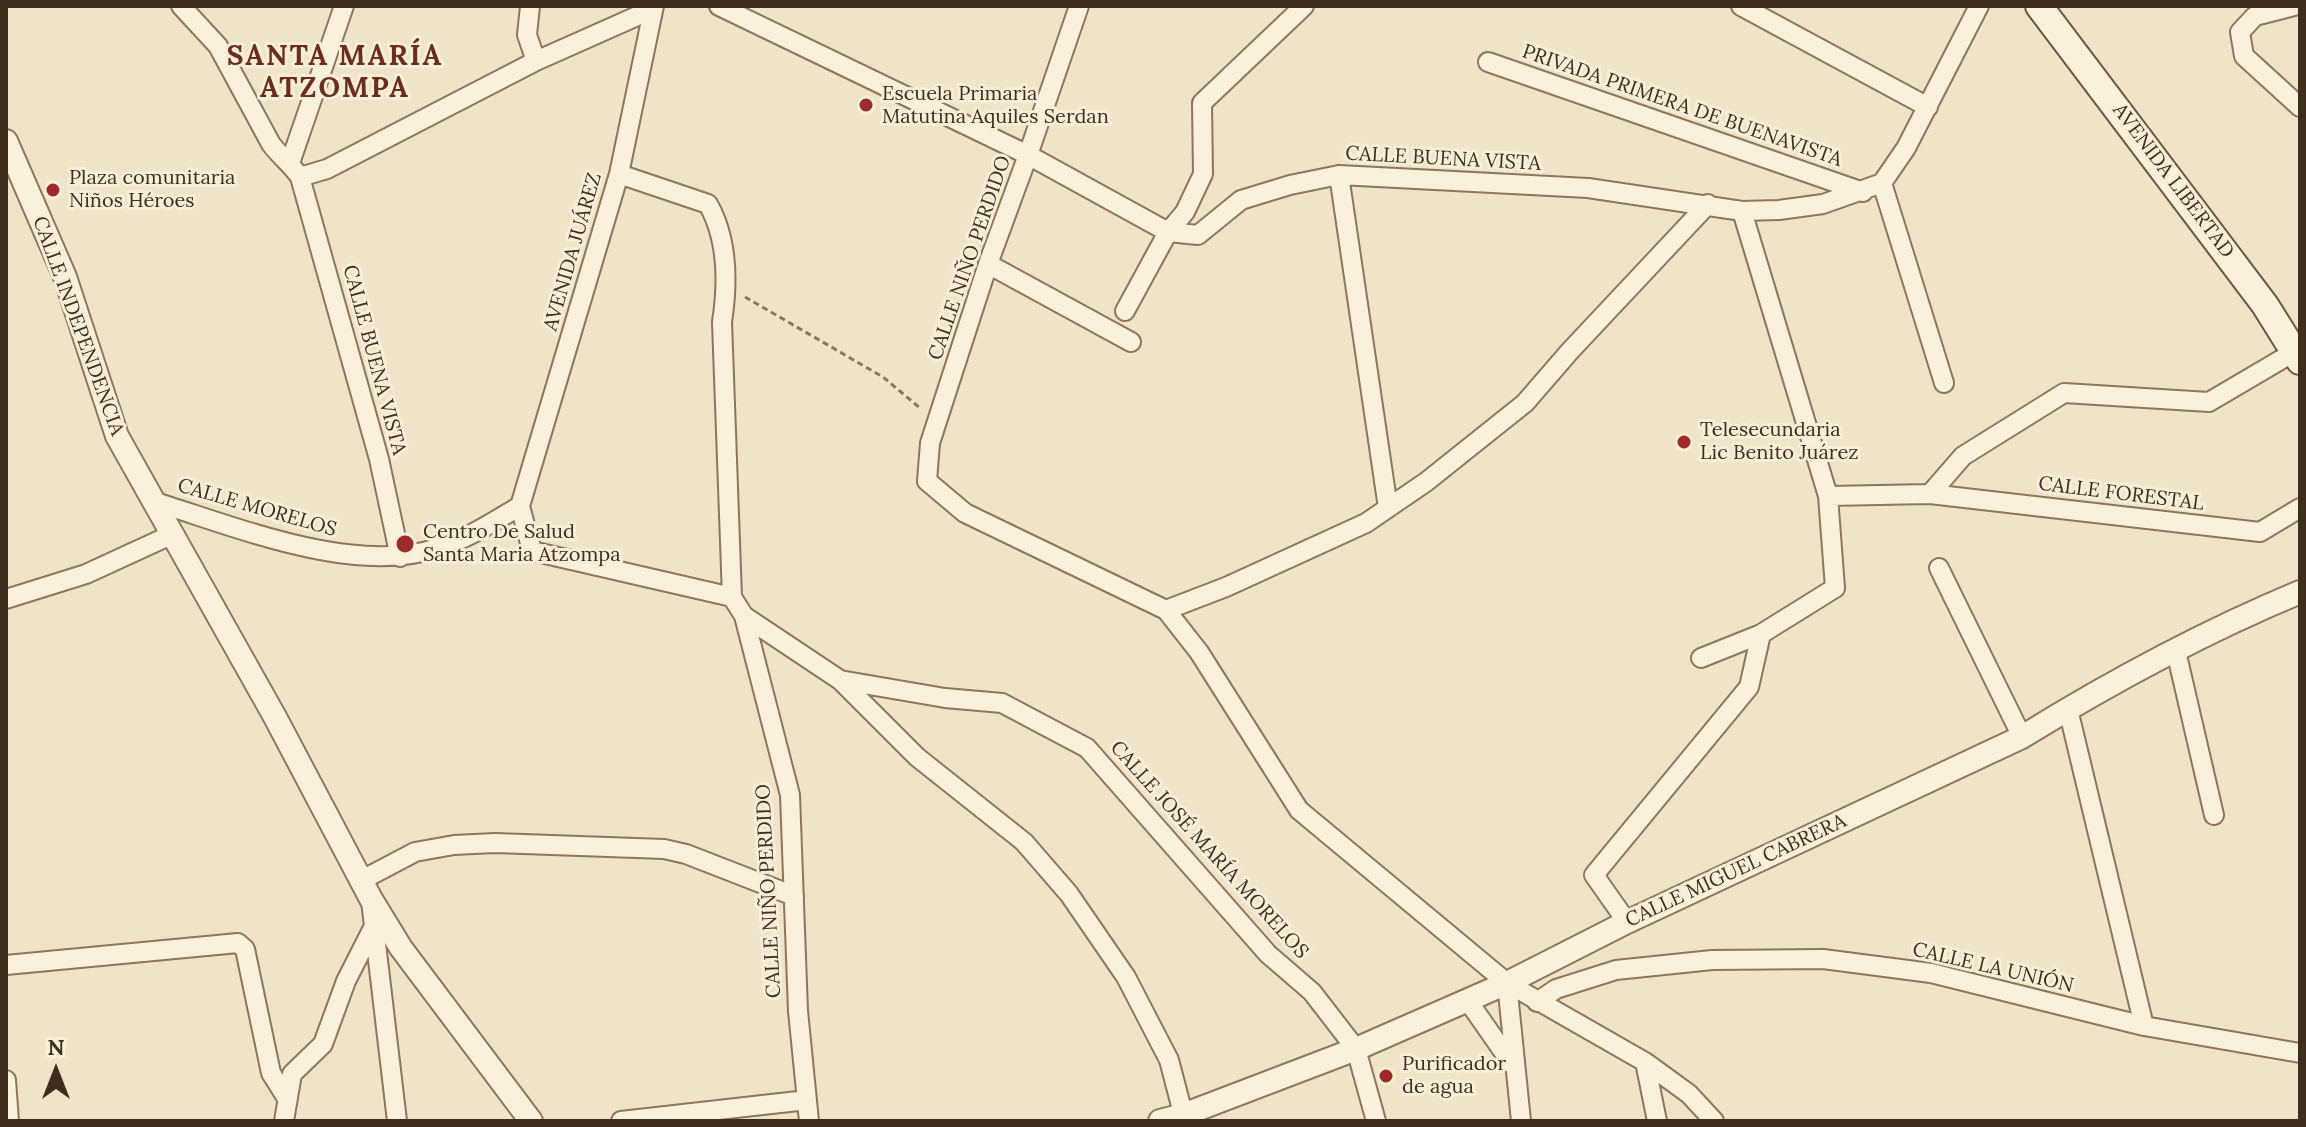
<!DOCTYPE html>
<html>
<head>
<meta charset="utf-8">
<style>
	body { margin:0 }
	#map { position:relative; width:2306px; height:1127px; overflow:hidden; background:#f0e4c8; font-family:Lora,serif }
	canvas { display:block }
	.frame { position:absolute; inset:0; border:8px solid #3d2e20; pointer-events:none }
	.north { position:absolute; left:16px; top:1031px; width:80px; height:80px; -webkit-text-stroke:6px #f7eed8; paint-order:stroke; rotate:0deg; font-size:22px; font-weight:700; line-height:32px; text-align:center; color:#3d2e20 }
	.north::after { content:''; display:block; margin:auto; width:28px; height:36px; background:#3d2e20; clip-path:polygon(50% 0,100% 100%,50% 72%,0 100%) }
</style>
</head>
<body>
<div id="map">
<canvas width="2306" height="1127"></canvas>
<div class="frame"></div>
<div class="north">N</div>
</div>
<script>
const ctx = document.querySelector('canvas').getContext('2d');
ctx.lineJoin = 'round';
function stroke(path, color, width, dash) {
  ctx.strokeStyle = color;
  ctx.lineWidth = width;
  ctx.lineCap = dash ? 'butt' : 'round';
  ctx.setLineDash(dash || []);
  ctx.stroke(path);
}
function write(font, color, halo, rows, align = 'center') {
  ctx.font = font + ' Lora,serif';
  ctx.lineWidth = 6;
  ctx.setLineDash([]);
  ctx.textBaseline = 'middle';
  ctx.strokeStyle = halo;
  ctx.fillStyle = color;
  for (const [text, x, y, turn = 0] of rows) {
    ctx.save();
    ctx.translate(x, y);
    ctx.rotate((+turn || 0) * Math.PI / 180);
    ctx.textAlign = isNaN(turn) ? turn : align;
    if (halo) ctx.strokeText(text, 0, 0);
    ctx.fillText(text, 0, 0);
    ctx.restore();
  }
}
const path = new Path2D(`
	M 745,297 L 883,377 L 920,408`);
const minor = new Path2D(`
	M 181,6 L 218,46 L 271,144 C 280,156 291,164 300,177 L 379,459 L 400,557
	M 530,6 L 527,35 L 536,61
	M 719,6 L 1028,155 L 1168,232 L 1198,235 L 1241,200 L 1290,185 L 1339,175 L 1588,188 L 1742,211 L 1779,210 L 1823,204 L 1882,183 L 1906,148 L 1979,6
	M 1079,6 L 1028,155 L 988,264 L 930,443 L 927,481 L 965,513 L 1166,610 L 1199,652 L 1299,810 L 1507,983 L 1645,1062 L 1689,1094 L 1714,1121
	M 1741,6 L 1928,107
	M 2294,6 L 2255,16 L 2240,32 L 2244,56 L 2300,107
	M 1488,62 L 1863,192
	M 290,163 L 344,6
	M 619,174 L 708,204 C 728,239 728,283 722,322 L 732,597 L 744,616 L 840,680 L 917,757 L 1024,842 L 1069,894 L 1126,977 L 1169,1060 L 1185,1121
	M 1339,175 L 1388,508
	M 300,177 L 327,169 L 536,61 L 653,9
	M 1882,183 L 1944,383
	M 988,264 L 1131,342
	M 1125,311 L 1168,232 L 1185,212 L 1203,174 L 1202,103 L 1304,6
	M 1930,494 L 2260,532 L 2300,508
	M 1828,496 L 1930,494 L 1963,456 L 2064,393 L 2209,402 L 2294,352
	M 152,501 C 235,526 352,576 438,548 C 467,539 493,522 520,506 L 532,551 L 732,597
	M 520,506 L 619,174 L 654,6
	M 1939,568 L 2022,737
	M 6,599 L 86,574 L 173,534
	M 1166,610 L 1226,587 L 1366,523 L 1426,482 L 1525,403 L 1570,351 L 1708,204
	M 744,616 L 790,795 L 798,1011 L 809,1121
	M 2176,651 L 2214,815
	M 1701,658 L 1761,634 L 1835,588 L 1828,496 L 1742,211
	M 840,680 L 945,698 L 1002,703 L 1087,748 L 1268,954 L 1312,992 L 1356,1049 L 1376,1121
	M 2068,709 L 2144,1026
	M 360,881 L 415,852 L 454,845 L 495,843 L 664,849 L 686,854 L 794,896
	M 371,901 L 397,1121
	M 1627,922 L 1594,875 L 1749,687 L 1761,634
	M 6,965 L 238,943 L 245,949 L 271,1073 L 286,1097
	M 1507,983 L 1521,1121
	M 1468,1001 L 1512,1064
	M 1537,1002 L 1556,989 L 1616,970 L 1712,960 L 1823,959 L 1931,973 L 2144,1026 L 2300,1053
	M 1645,1062 L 1657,1121
	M 6,1080 L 9,1121
	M 284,1121 L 292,1074 L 323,1044 L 346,981 L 374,926
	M 621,1121 L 807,1100`);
const tertiary = new Path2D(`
	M 6,141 L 65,277 L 117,436 L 275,717 L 371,899 L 401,948 L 531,1121
	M 1160,1121 L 1183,1115 L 1356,1049 L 1507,983 L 1627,922 L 2022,737 C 2111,682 2204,632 2300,592`);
const secondary = new Path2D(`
	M 2039,6 L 2265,305 L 2300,361`);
const markers = [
	[866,105,8,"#9e2a2b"],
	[53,190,8,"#9e2a2b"],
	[1684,442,8,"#9e2a2b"],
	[405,544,10,"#9e2a2b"],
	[1386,1076,8,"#9e2a2b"]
];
const poiNames = [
	["Escuela Primaria",882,94],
	["Matutina Aquiles Serdan",882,117],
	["Plaza comunitaria",69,178],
	["Niños Héroes",69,201],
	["Telesecundaria",1700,430],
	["Lic Benito Juárez",1700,453],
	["Centro De Salud",423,532],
	["Santa Maria Atzompa",423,555],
	["Purificador",1402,1064],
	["de agua",1402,1087]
];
const streetNames = [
	["PRIVADA PRIMERA DE BUENAVISTA",1682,106,19],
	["CALLE BUENA VISTA",1443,159,3],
	["AVENIDA LIBERTAD",2173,181,53],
	["AVENIDA JUÁREZ",573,252,-74],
	["CALLE NIÑO PERDIDO",970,258,-71],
	["CALLE INDEPENDENCIA",78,326,70],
	["CALLE BUENA VISTA",374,360,75],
	["CALLE FORESTAL",2121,494,7],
	["CALLE MORELOS",257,508,16],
	["CALLE JOSÉ MARÍA MORELOS",1209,850,48],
	["CALLE MIGUEL CABRERA",1736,871,-25],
	["CALLE NIÑO PERDIDO",769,891,-93],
	["CALLE LA UNIÓN",1993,968,13]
];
const districtNames = [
	["SANTA MARÍA",335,57],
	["ATZOMPA",335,89]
];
stroke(minor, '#8d765c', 22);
stroke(tertiary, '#8d765c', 26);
stroke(secondary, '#6f573f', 30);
stroke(path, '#8d765c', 3, [6, 4]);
stroke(minor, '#faf1dc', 18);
stroke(tertiary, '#faf1dc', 22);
stroke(secondary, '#faf1dc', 26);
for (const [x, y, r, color] of markers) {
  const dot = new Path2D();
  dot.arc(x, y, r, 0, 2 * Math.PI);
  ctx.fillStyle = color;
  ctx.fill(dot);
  stroke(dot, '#f7eed8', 3);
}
write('20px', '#3d2e20', '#f7eed8', poiNames, 'left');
write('20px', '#3d2e20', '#f7eed8', streetNames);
ctx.letterSpacing = '2px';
write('bold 28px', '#6b2e1e', '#f7eed8', districtNames);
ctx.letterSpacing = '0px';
</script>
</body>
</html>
